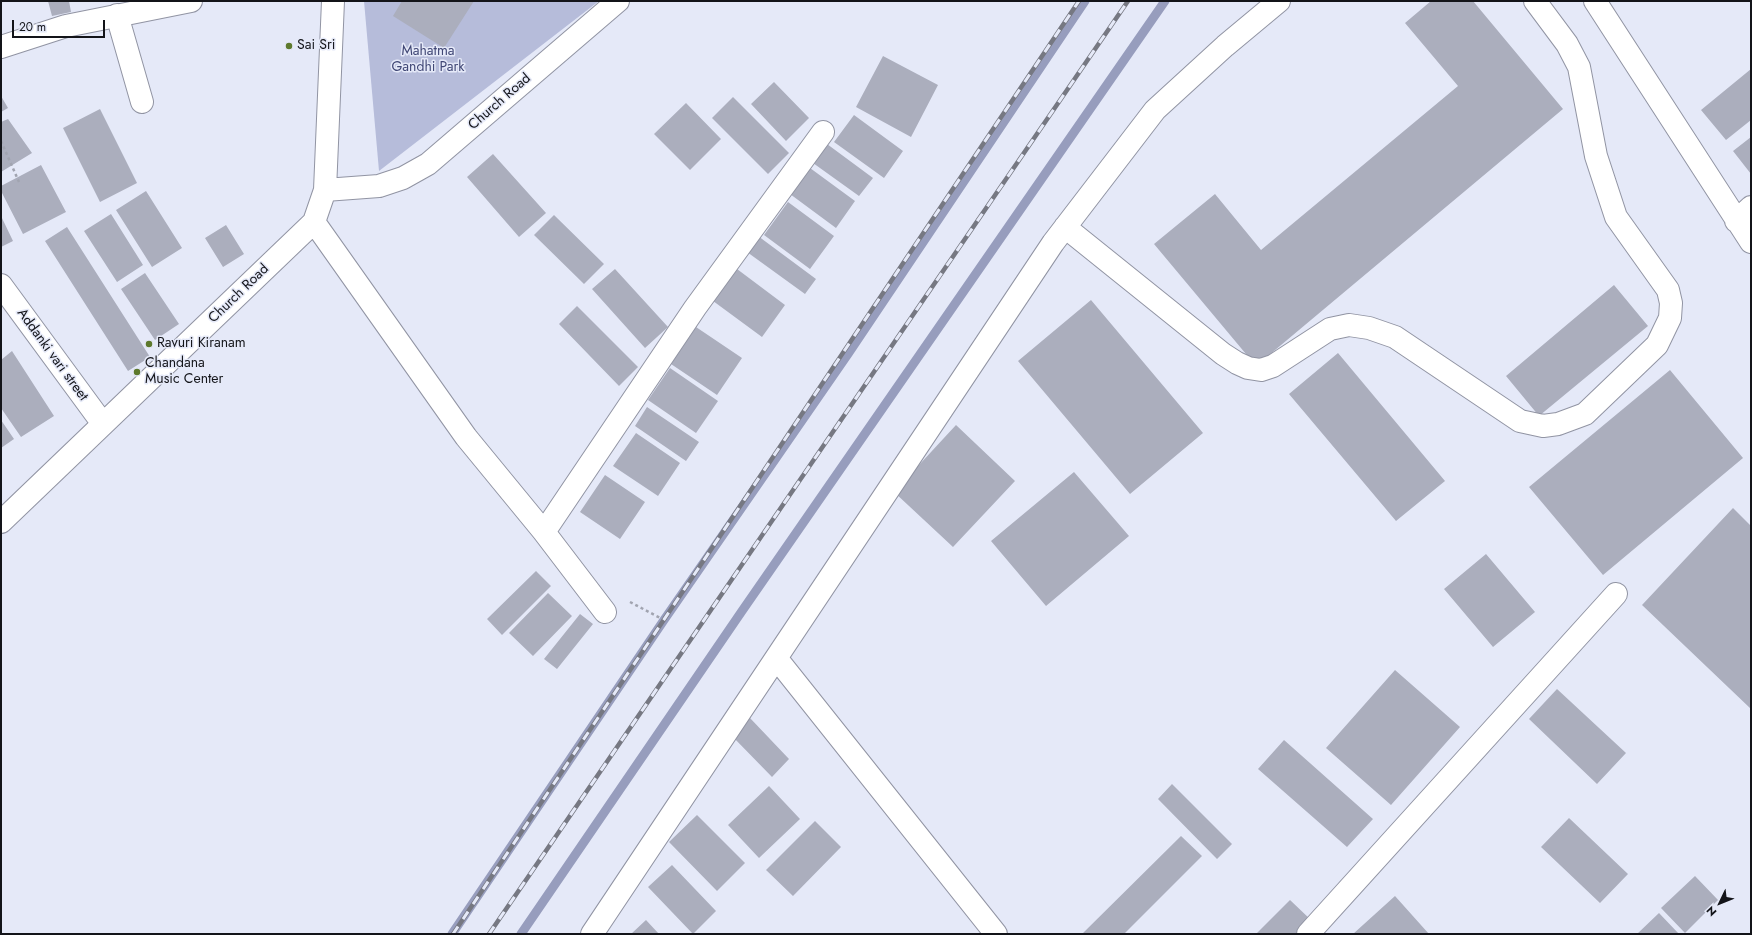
<!DOCTYPE html>
<html>
<head>
<meta charset="utf-8">
<style>
	body { margin:0 }
	#map { position:relative; width:1752px; height:935px; overflow:hidden; background:#e5e9f8; font-family:Jost,sans-serif }
	canvas { display:block }
	.frame { position:absolute; inset:0; border:2px solid #131419; pointer-events:none }
	.north { position:absolute; left:1700px; top:883px; width:40px; height:40px; -webkit-text-stroke:3px #e5e9f8; paint-order:stroke; rotate:227deg; font-size:11px; font-weight:700; line-height:16px; text-align:center; color:#131419 }
	.north::after { content:''; display:block; margin:auto; width:14px; height:18px; background:#131419; clip-path:polygon(50% 0,100% 100%,50% 72%,0 100%) }
	.scale { position:absolute; left:12px; top:20px; width:93px; height:18px; box-sizing:border-box; border:2px solid #131419; border-top:0; padding-left:5px; font-size:12px; line-height:14px; white-space:nowrap; color:#131419; -webkit-text-stroke:3px #e5e9f8; paint-order:stroke }
</style>
</head>
<body>
<div id="map">
<canvas width="1752" height="935"></canvas>
<div class="frame"></div>
<div class="north">N</div>
<div class="scale">20 m</div>
</div>
<script>
const ctx = document.querySelector('canvas').getContext('2d');
ctx.lineJoin = 'round';
function paint(path, color) {
  ctx.fillStyle = color;
  ctx.fill(path, 'evenodd');
}
function stroke(path, color, width, dash) {
  ctx.strokeStyle = color;
  ctx.lineWidth = width;
  ctx.lineCap = dash ? 'butt' : 'round';
  ctx.setLineDash(dash || []);
  ctx.stroke(path);
}
function write(font, color, halo, rows, align = 'center') {
  ctx.font = font + ' Jost,sans-serif';
  ctx.lineWidth = 3;
  ctx.setLineDash([]);
  ctx.textBaseline = 'middle';
  ctx.strokeStyle = halo;
  ctx.fillStyle = color;
  for (const [text, x, y, turn = 0] of rows) {
    ctx.save();
    ctx.translate(x, y);
    ctx.rotate((+turn || 0) * Math.PI / 180);
    ctx.textAlign = isNaN(turn) ? turn : align;
    if (halo) ctx.strokeText(text, 0, 0);
    ctx.fillText(text, 0, 0);
    ctx.restore();
  }
}
const green = new Path2D(`
	M 364,1 L 599,1 L 379,171 Z`);
const stream = new Path2D(`
	M 452,934 L 664,620 L 848,354 L 1085,1
	M 521,934 L 742,611 L 1165,1`);
const building = new Path2D(`
	M 48,1 L 69,1 L 71,12 L 52,16 Z
	M 402,1 L 474,1 L 444,48 L 393,16 Z
	M 1431,1 L 1473,1 L 1563,109 L 1256,366 L 1154,244 L 1215,194 L 1261,250 L 1458,86 L 1405,23 Z
	M 883,56 L 938,85 L 911,137 L 856,107 Z
	M 1751,69 L 1751,120 L 1726,140 L 1701,110 Z
	M 774,82 L 809,118 L 786,141 L 751,104 Z
	M 1,96 L 8,108 L 1,112 Z
	M 733,97 L 789,153 L 768,174 L 712,118 Z
	M 686,103 L 721,139 L 690,170 L 654,134 Z
	M 100,109 L 137,183 L 100,202 L 63,128 Z
	M 854,115 L 903,151 L 884,178 L 834,142 Z
	M 8,119 L 32,153 L 1,172 L 1,122 Z
	M 1751,137 L 1751,174 L 1733,151 Z
	M 827,144 L 873,178 L 859,196 L 813,163 Z
	M 493,154 L 546,213 L 519,237 L 467,177 Z
	M 41,165 L 66,212 L 23,234 L 1,191 L 1,186 Z
	M 810,168 L 855,201 L 836,228 L 790,194 Z
	M 146,191 L 182,248 L 152,267 L 116,210 Z
	M 788,202 L 834,236 L 810,269 L 764,235 Z
	M 111,214 L 143,265 L 117,282 L 84,231 Z
	M 554,215 L 604,264 L 584,284 L 534,235 Z
	M 1,216 L 13,241 L 1,247 Z
	M 226,225 L 244,254 L 223,267 L 205,238 Z
	M 67,227 L 150,357 L 128,371 L 45,241 Z
	M 758,236 L 816,279 L 805,294 L 747,252 Z
	M 733,266 L 785,305 L 762,337 L 709,298 Z
	M 615,269 L 668,327 L 645,348 L 592,289 Z
	M 145,273 L 179,324 L 155,340 L 121,289 Z
	M 1614,285 L 1648,326 L 1539,416 L 1506,376 Z
	M 1091,300 L 1203,433 L 1130,494 L 1018,361 Z
	M 577,306 L 638,367 L 619,386 L 559,324 Z
	M 696,327 L 742,358 L 717,395 L 671,364 Z
	M 12,351 L 54,416 L 21,437 L 1,408 L 1,360 Z
	M 1338,353 L 1445,481 L 1396,521 L 1289,394 Z
	M 670,368 L 718,401 L 696,433 L 648,400 Z
	M 1670,370 L 1743,458 L 1603,575 L 1529,487 Z
	M 647,407 L 699,442 L 686,461 L 635,426 Z
	M 1,420 L 14,439 L 1,448 Z
	M 956,425 L 1015,481 L 953,547 L 894,492 Z
	M 636,433 L 680,463 L 658,496 L 613,466 Z
	M 1074,472 L 1129,536 L 1046,606 L 991,541 Z
	M 605,475 L 645,502 L 620,539 L 580,512 Z
	M 1733,508 L 1751,526 L 1751,709 L 1642,605 Z
	M 1486,554 L 1535,612 L 1493,647 L 1444,589 Z
	M 536,571 L 551,586 L 502,635 L 487,619 Z
	M 548,593 L 572,616 L 533,656 L 509,633 Z
	M 580,614 L 593,624 L 557,669 L 544,659 Z
	M 1395,670 L 1460,727 L 1391,805 L 1326,748 Z
	M 1557,689 L 1626,753 L 1597,784 L 1529,719 Z
	M 750,718 L 789,759 L 772,777 L 732,736 Z
	M 1284,740 L 1373,819 L 1347,847 L 1258,769 Z
	M 1172,784 L 1232,844 L 1217,859 L 1158,799 Z
	M 769,786 L 800,819 L 759,858 L 728,825 Z
	M 697,815 L 745,863 L 717,891 L 669,842 Z
	M 1569,818 L 1628,874 L 1600,903 L 1541,847 Z
	M 815,821 L 841,847 L 793,896 L 766,870 Z
	M 1181,836 L 1202,856 L 1124,934 L 1082,934 Z
	M 672,865 L 716,911 L 693,934 L 648,887 Z
	M 1695,876 L 1718,900 L 1685,933 L 1661,908 Z
	M 1395,896 L 1429,934 L 1353,934 Z
	M 1290,900 L 1311,920 L 1297,934 L 1256,934 Z
	M 1659,913 L 1679,934 L 1637,934 Z
	M 646,920 L 659,934 L 631,934 Z`);
const path = new Path2D(`
	M 1,141 L 19,182
	M 630,602 L 664,620`);
const minor = new Path2D(`
	M 1595,1 L 1751,242
	M 117,15 L 142,102
	M 1,47 L 66,26 L 191,1
	M 325,190 L 379,186 L 403,178 L 428,164 L 618,1
	M 1736,221 L 1751,207
	M 314,222 L 466,437 L 544,532 L 605,612
	M 1065,227 L 1223,354 L 1237,363 L 1248,368 L 1261,370 L 1273,366 L 1330,329 L 1349,325 L 1369,328 L 1395,337 L 1520,421 L 1543,426 L 1558,424 L 1585,414 L 1657,345 L 1670,318 L 1671,303 L 1668,290 L 1616,217 L 1596,156 L 1579,67 L 1567,44 L 1535,1
	M 1,285 L 103,424
	M 1,522 L 314,222 L 325,190 L 333,1
	M 544,532 L 695,308 L 823,132
	M 777,659 L 996,934
	M 592,934 L 1053,243 L 1155,110 L 1225,46 L 1279,1
	M 1308,934 L 1616,594`);
const rail = new Path2D(`
	M 453,934 L 1079,1
	M 489,934 L 1128,1`);
const markers = [
	[289,46,4,"#5d792d"],
	[149,344,4,"#5d792d"],
	[137,372,4,"#5d792d"]
];
const poiNames = [
	["Sai Sri",297,46],
	["Ravuri Kiranam",157,344],
	["Chandana",145,364],
	["Music Center",145,380]
];
const parkNames = [
	["Mahatma",428,52],
	["Gandhi Park",428,68]
];
const streetNames = [
	["Church Road",500,102,-41],
	["Church Road",239,294,-44],
	["Addanki vari street",52,355,54]
];
paint(green, '#b6bcda');
stroke(stream, '#979dbd', 9);
paint(building, '#abaebd');
stroke(minor, '#9194a3', 24);
stroke(path, '#a1a4b0', 2.5, [3, 3]);
stroke(minor, '#fff', 22);
stroke(rail, '#767882', 4.5);
stroke(rail, '#e5e9f8', 3, [9]);
for (const [x, y, r, color] of markers) {
  const dot = new Path2D();
  dot.arc(x, y, r, 0, 2 * Math.PI);
  ctx.fillStyle = color;
  ctx.fill(dot);
  stroke(dot, '#e5e9f8', 1.5);
}
write('14px', '#131419', '#e5e9f8', poiNames, 'left');
write('14px', '#404775', '#e5e9f8', parkNames);
write('14px', '#131419', '#e5e9f8', streetNames);
</script>
</body>
</html>
